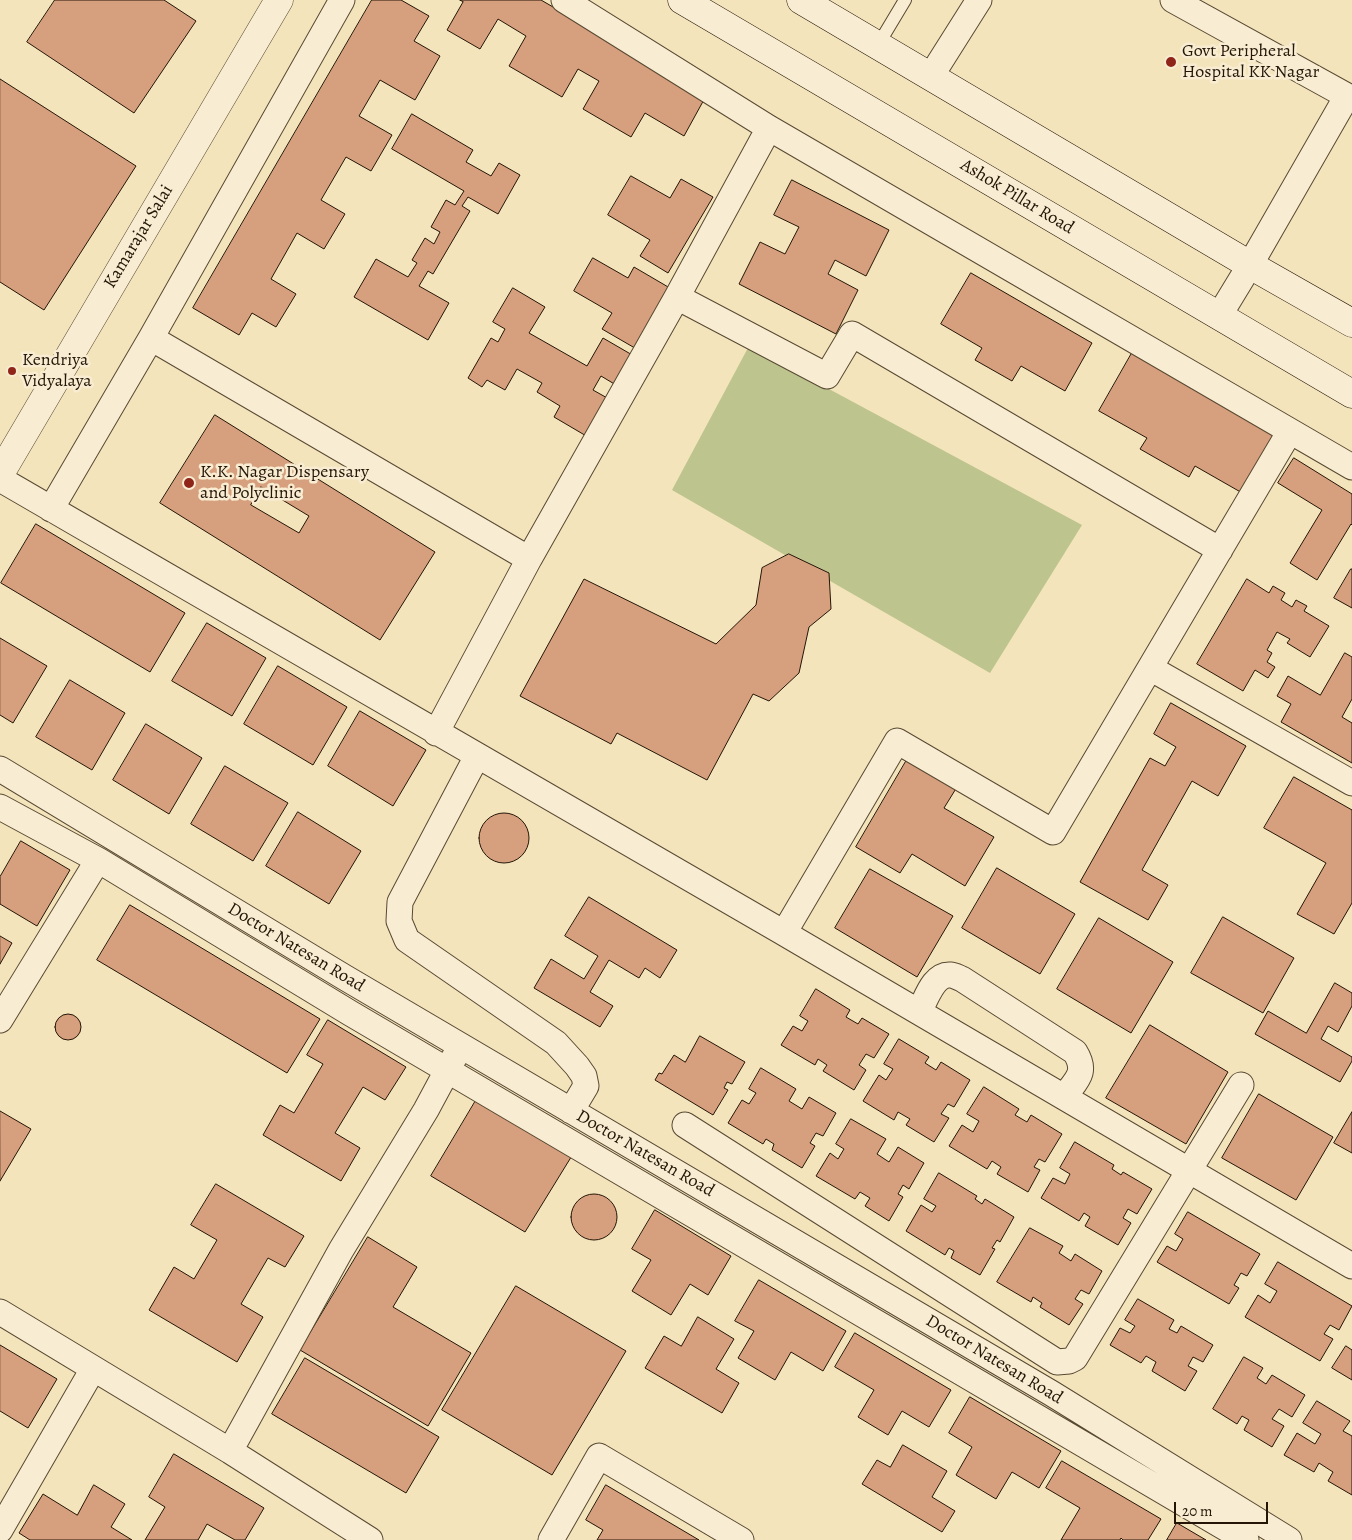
<!DOCTYPE html>
<html>
<head>
<meta charset="utf-8">
<style>
	body { margin:0 }
	#map { position:relative; width:1352px; height:1540px; overflow:hidden; background:#f4e4bb; font-family:Alegreya,serif }
	canvas { display:block }
	.scale { position:absolute; left:1174px; top:1502px; width:94px; height:22px; box-sizing:border-box; border:2px solid #241506; border-top:0; padding-left:6px; font-size:15px; line-height:18px; white-space:nowrap; color:#241506; -webkit-text-stroke:4px #f8edd3; paint-order:stroke }
</style>
</head>
<body>
<div id="map">
<canvas width="1352" height="1540"></canvas>
<div class="scale">20 m</div>
</div>
<script>
const ctx = document.querySelector('canvas').getContext('2d');
ctx.lineJoin = 'round';
function paint(path, color) {
  ctx.fillStyle = color;
  ctx.fill(path, 'evenodd');
}
function stroke(path, color, width, dash) {
  ctx.strokeStyle = color;
  ctx.lineWidth = width;
  ctx.lineCap = dash ? 'butt' : 'round';
  ctx.setLineDash(dash || []);
  ctx.stroke(path);
}
function write(font, color, halo, rows, align = 'center') {
  ctx.font = font + ' Alegreya,serif';
  ctx.lineWidth = 5;
  ctx.setLineDash([]);
  ctx.textBaseline = 'middle';
  ctx.strokeStyle = halo;
  ctx.fillStyle = color;
  for (const [text, x, y, turn = 0] of rows) {
    ctx.save();
    ctx.translate(x, y);
    ctx.rotate((+turn || 0) * Math.PI / 180);
    ctx.textAlign = isNaN(turn) ? turn : align;
    if (halo) ctx.strokeText(text, 0, 0);
    ctx.fillText(text, 0, 0);
    ctx.restore();
  }
}
const green = new Path2D(`
	M 749,346 L 1082,525 L 990,673 L 672,490 Z`);
const building = new Path2D(`
	M 55,0 L 164,0 L 196,21 L 134,113 L 27,42 Z
	M 372,0 L 401,0 L 429,16 L 414,41 L 440,56 L 415,100 L 380,80 L 359,116 L 392,135 L 371,171 L 346,157 L 321,200 L 345,214 L 324,249 L 297,233 L 271,279 L 296,294 L 276,327 L 252,313 L 239,335 L 193,308 Z
	M 460,0 L 541,0 L 706,96 L 684,136 L 645,113 L 631,137 L 583,109 L 599,81 L 578,69 L 562,97 L 509,66 L 526,36 L 498,19 L 480,49 L 447,30 L 463,2 Z
	M 0,79 L 136,166 L 44,310 L 0,282 Z
	M 412,114 L 473,150 L 466,162 L 491,176 L 499,163 L 520,175 L 498,214 L 468,197 L 462,206 L 470,211 L 433,274 L 428,271 L 419,286 L 449,303 L 428,340 L 354,297 L 376,259 L 408,277 L 417,263 L 412,260 L 425,238 L 434,244 L 440,232 L 431,227 L 446,200 L 455,205 L 464,191 L 392,149 Z
	M 631,176 L 670,198 L 681,179 L 713,197 L 668,273 L 640,256 L 650,240 L 608,215 Z
	M 792,180 L 889,230 L 866,276 L 835,260 L 828,274 L 858,290 L 836,334 L 739,284 L 760,242 L 785,254 L 799,227 L 774,215 Z
	M 593,258 L 628,278 L 634,267 L 675,291 L 640,351 L 602,329 L 612,313 L 574,291 Z
	M 971,273 L 1092,343 L 1065,391 L 1021,366 L 1012,381 L 975,360 L 982,348 L 941,324 Z
	M 513,288 L 545,307 L 529,333 L 587,366 L 603,338 L 634,356 L 616,385 L 601,376 L 593,390 L 609,399 L 588,437 L 554,417 L 560,406 L 537,392 L 542,383 L 517,369 L 505,390 L 487,380 L 482,387 L 468,378 L 491,338 L 498,342 L 505,329 L 493,322 Z
	M 1132,353 L 1277,436 L 1244,494 L 1195,466 L 1189,477 L 1140,449 L 1147,438 L 1099,411 Z
	M 215,415 L 435,552 L 380,640 L 160,503 ZM 261,487 L 309,516 L 299,533 L 251,505 Z
	M 1294,458 L 1352,494 L 1352,525 L 1351,524 L 1317,580 L 1290,563 L 1322,510 L 1278,483 Z
	M 36,524 L 185,613 L 150,672 L 1,583 Z
	M 789,554 L 829,573 L 831,609 L 809,627 L 799,673 L 769,701 L 753,694 L 707,780 L 617,733 L 611,744 L 520,696 L 584,579 L 716,644 L 756,605 L 762,568 Z
	M 1351,569 L 1352,569 L 1352,608 L 1334,598 Z
	M 1247,579 L 1269,593 L 1273,586 L 1285,593 L 1281,600 L 1292,607 L 1296,600 L 1307,606 L 1304,611 L 1329,626 L 1310,657 L 1287,643 L 1290,639 L 1277,632 L 1267,650 L 1272,653 L 1267,662 L 1275,667 L 1268,678 L 1255,670 L 1243,691 L 1197,664 Z
	M 207,623 L 266,658 L 232,716 L 172,681 Z
	M 0,638 L 47,666 L 13,723 L 0,715 Z
	M 1345,653 L 1352,657 L 1352,699 L 1342,717 L 1352,723 L 1352,763 L 1281,722 L 1291,704 L 1277,696 L 1288,676 L 1320,695 Z
	M 278,666 L 347,707 L 313,765 L 244,724 Z
	M 70,680 L 125,713 L 92,770 L 36,737 Z
	M 1171,703 L 1246,746 L 1218,796 L 1192,781 L 1142,870 L 1168,885 L 1148,920 L 1080,882 L 1150,758 L 1165,766 L 1176,747 L 1154,734 Z
	M 360,711 L 426,750 L 393,806 L 328,766 Z
	M 146,724 L 202,758 L 169,814 L 113,780 Z
	M 908,758 L 957,787 L 944,808 L 994,837 L 965,886 L 912,854 L 900,873 L 856,847 Z
	M 225,766 L 288,803 L 253,861 L 191,824 Z
	M 1294,777 L 1352,810 L 1352,903 L 1334,934 L 1297,914 L 1326,863 L 1264,828 Z
	M 298,812 L 361,851 L 329,904 L 266,866 Z
	M479 838a25 25 0 1 1 50 0a25 25 0 1 1-50 0Z
	M 21,841 L 70,870 L 37,926 L 0,904 L 0,877 Z
	M 997,868 L 1075,914 L 1040,974 L 962,928 Z
	M 870,869 L 953,916 L 917,977 L 835,928 Z
	M 589,897 L 677,950 L 660,978 L 645,968 L 639,978 L 609,960 L 590,992 L 613,1006 L 600,1027 L 534,988 L 551,959 L 584,979 L 598,956 L 565,936 Z
	M 130,905 L 320,1019 L 287,1073 L 97,960 Z
	M 1223,917 L 1294,958 L 1263,1013 L 1191,973 Z
	M 1099,918 L 1173,962 L 1131,1033 L 1057,989 Z
	M 0,936 L 12,943 L 0,964 Z
	M 1335,983 L 1352,993 L 1352,1006 L 1338,1032 L 1328,1026 L 1321,1039 L 1352,1057 L 1352,1061 L 1340,1082 L 1255,1034 L 1268,1011 L 1306,1033 Z
	M 816,989 L 850,1010 L 846,1017 L 858,1024 L 862,1018 L 889,1034 L 874,1058 L 866,1054 L 859,1065 L 866,1070 L 854,1090 L 823,1071 L 827,1065 L 818,1059 L 815,1065 L 781,1045 L 793,1026 L 802,1031 L 808,1021 L 800,1016 Z
	M55 1027a13 13 0 1 1 26 0a13 13 0 1 1-26 0Z
	M 328,1020 L 406,1067 L 385,1100 L 363,1087 L 335,1133 L 360,1148 L 341,1181 L 263,1135 L 280,1105 L 294,1113 L 323,1064 L 307,1055 Z
	M 1150,1025 L 1228,1072 L 1186,1144 L 1106,1098 Z
	M 700,1036 L 745,1062 L 732,1084 L 727,1082 L 724,1088 L 728,1090 L 713,1115 L 655,1080 L 659,1073 L 662,1074 L 674,1055 L 685,1062 Z
	M 899,1039 L 929,1057 L 925,1063 L 936,1070 L 941,1062 L 970,1080 L 954,1107 L 948,1104 L 941,1114 L 949,1118 L 934,1142 L 906,1125 L 910,1119 L 898,1112 L 894,1120 L 863,1101 L 879,1075 L 886,1080 L 893,1069 L 884,1064 Z
	M 761,1068 L 796,1089 L 789,1101 L 802,1109 L 809,1097 L 836,1113 L 823,1136 L 816,1133 L 810,1143 L 815,1146 L 802,1168 L 772,1150 L 774,1144 L 766,1139 L 763,1144 L 728,1123 L 742,1100 L 749,1104 L 756,1093 L 749,1089 Z
	M 984,1087 L 1019,1109 L 1015,1115 L 1027,1122 L 1031,1115 L 1062,1134 L 1045,1162 L 1039,1159 L 1034,1167 L 1040,1170 L 1028,1192 L 997,1174 L 1001,1167 L 992,1161 L 987,1169 L 949,1146 L 962,1125 L 973,1132 L 979,1121 L 967,1114 Z
	M 1259,1094 L 1333,1137 L 1296,1200 L 1222,1158 Z
	M 478,1097 L 573,1154 L 525,1232 L 431,1176 Z
	M 0,1111 L 31,1129 L 0,1181 Z
	M 1352,1112 L 1352,1153 L 1334,1143 Z
	M 851,1119 L 886,1139 L 877,1154 L 889,1162 L 898,1147 L 924,1163 L 909,1189 L 903,1185 L 898,1194 L 903,1197 L 889,1221 L 865,1206 L 870,1198 L 860,1192 L 855,1199 L 816,1176 L 830,1153 L 838,1159 L 844,1149 L 836,1144 Z
	M 1075,1142 L 1114,1165 L 1112,1169 L 1121,1175 L 1123,1172 L 1152,1189 L 1137,1214 L 1128,1209 L 1123,1218 L 1131,1223 L 1118,1245 L 1085,1226 L 1090,1217 L 1084,1213 L 1079,1221 L 1041,1198 L 1053,1178 L 1065,1184 L 1070,1174 L 1060,1168 Z
	M 939,1173 L 977,1196 L 975,1199 L 982,1204 L 985,1199 L 1014,1217 L 1000,1242 L 997,1240 L 992,1248 L 995,1249 L 980,1275 L 951,1258 L 954,1251 L 949,1248 L 945,1255 L 906,1231 L 921,1205 L 932,1212 L 936,1206 L 924,1199 Z
	M 216,1184 L 304,1236 L 285,1267 L 268,1258 L 241,1304 L 263,1317 L 237,1362 L 149,1310 L 174,1267 L 194,1279 L 217,1240 L 191,1225 Z
	M571 1217a23 23 0 1 1 46 0a23 23 0 1 1-46 0Z
	M 655,1210 L 731,1256 L 708,1295 L 690,1284 L 671,1315 L 632,1291 L 651,1260 L 632,1249 Z
	M 1188,1212 L 1260,1254 L 1247,1276 L 1241,1273 L 1234,1285 L 1239,1288 L 1229,1304 L 1157,1262 L 1167,1246 L 1176,1251 L 1183,1239 L 1175,1234 Z
	M 1030,1228 L 1063,1246 L 1059,1253 L 1071,1261 L 1075,1254 L 1102,1271 L 1089,1294 L 1081,1290 L 1075,1299 L 1083,1304 L 1069,1325 L 1040,1307 L 1042,1303 L 1033,1297 L 1031,1302 L 997,1282 Z
	M 368,1237 L 417,1267 L 393,1307 L 471,1353 L 428,1426 L 300,1350 Z
	M 1278,1262 L 1352,1306 L 1339,1330 L 1330,1325 L 1324,1334 L 1333,1339 L 1320,1361 L 1245,1317 L 1258,1295 L 1270,1303 L 1277,1291 L 1265,1284 Z
	M 759,1280 L 846,1331 L 823,1371 L 791,1352 L 775,1380 L 738,1358 L 754,1331 L 735,1321 Z
	M 516,1286 L 626,1351 L 552,1475 L 442,1410 Z
	M 1138,1299 L 1174,1320 L 1169,1329 L 1177,1333 L 1181,1326 L 1213,1345 L 1203,1362 L 1193,1357 L 1188,1366 L 1197,1371 L 1185,1391 L 1152,1371 L 1156,1362 L 1146,1356 L 1141,1363 L 1110,1345 L 1120,1328 L 1130,1333 L 1135,1326 L 1125,1320 Z
	M 698,1317 L 734,1339 L 716,1369 L 739,1383 L 722,1413 L 645,1368 L 664,1336 L 681,1346 Z
	M 855,1333 L 951,1390 L 929,1427 L 902,1411 L 888,1435 L 858,1417 L 874,1390 L 835,1367 Z
	M 0,1345 L 57,1379 L 28,1428 L 0,1411 Z
	M 1346,1346 L 1352,1350 L 1352,1380 L 1332,1368 Z
	M 1244,1357 L 1263,1368 L 1257,1378 L 1266,1384 L 1272,1375 L 1305,1395 L 1292,1417 L 1279,1409 L 1272,1419 L 1284,1426 L 1272,1447 L 1244,1430 L 1249,1420 L 1242,1416 L 1237,1424 L 1213,1409 Z
	M 305,1358 L 439,1437 L 406,1493 L 272,1414 Z
	M 970,1397 L 1061,1451 L 1039,1488 L 1012,1472 L 996,1499 L 956,1475 L 972,1447 L 949,1433 Z
	M 1317,1401 L 1350,1421 L 1343,1431 L 1352,1436 L 1352,1495 L 1328,1481 L 1333,1472 L 1319,1463 L 1314,1472 L 1284,1455 L 1297,1433 L 1315,1444 L 1321,1434 L 1303,1423 Z
	M 903,1445 L 947,1471 L 932,1497 L 955,1511 L 942,1532 L 862,1484 L 877,1460 L 890,1467 Z
	M 174,1454 L 264,1508 L 245,1540 L 235,1540 L 207,1524 L 198,1540 L 145,1540 L 165,1507 L 149,1497 Z
	M 1062,1461 L 1161,1519 L 1148,1540 L 1123,1540 L 1121,1538 L 1120,1540 L 1061,1540 L 1080,1508 L 1046,1488 Z
	M 94,1485 L 125,1504 L 111,1527 L 132,1540 L 30,1540 L 19,1533 L 43,1494 L 77,1515 Z
	M 606,1485 L 699,1540 L 597,1540 L 603,1530 L 586,1520 Z
	M 1177,1523 L 1206,1540 L 1167,1540 Z`);
const service = new Path2D(`
	M 878,45 L 905,0`);
const minor = new Path2D(`
	M 564,0 L 769,128 L 1352,467
	M 1173,0 L 1347,96 L 1250,265 L 1219,316
	M 931,76 L 979,0
	M 677,297 L 827,376 L 852,334 L 1220,550
	M 151,338 L 529,559
	M 1290,431 L 1053,832 L 897,741 L 784,933 L 1352,1266
	M 0,479 L 784,933
	M 51,509 L 151,338 L 342,0
	M 1150,668 L 1352,783
	M 436,733 L 529,559 L 677,297 L 769,128
	M 477,756 L 400,902 L 399,921 L 407,940 L 556,1043 L 577,1066 L 584,1076 L 586,1086 L 571,1111
	M 0,769 L 344,977 L 1051,1393 L 1289,1540
	M 0,807 L 98,860 L 350,1013 L 1246,1540
	M 919,1012 C 926,1000 933,973 951,975 C 954,975 959,978 962,979 L 1075,1052 C 1088,1073 1076,1080 1064,1097
	M 0,1020 L 98,860
	M 685,1125 L 1057,1362 L 1069,1361 L 1075,1358 L 1241,1085
	M 0,1312 L 230,1451 L 370,1540
	M 230,1451 L 341,1250 L 426,1110 L 455,1056
	M 0,1530 L 93,1369
	M 551,1540 L 599,1456 L 741,1540`);
const tertiary = new Path2D(`
	M 0,474 L 279,0`);
const secondary = new Path2D(`
	M 682,0 L 1352,394
	M 801,0 L 1250,265 L 1352,323`);
const markers = [
	[1171,62,6,"#8f2418"],
	[12,371,5,"#8f2418"],
	[189,483,6,"#8f2418"]
];
const poiNames = [
	["Govt Peripheral",1182,52],
	["Hospital KK Nagar",1182,73],
	["Kendriya",22,361],
	["Vidyalaya",22,382],
	["K.K. Nagar Dispensary",200,473],
	["and Polyclinic",200,494]
];
const streetNames = [
	["Ashok Pillar Road",1017,197,31],
	["Kamarajar Salai",139,237,-59],
	["Doctor Natesan Road",296,948,31],
	["Doctor Natesan Road",645,1154,30],
	["Doctor Natesan Road",994,1360,31]
];
paint(green, '#bdc48e');
paint(building, '#d69f7d');
stroke(building, '#241506', 1);
stroke(service, '#584933', 14);
stroke(minor, '#584933', 27);
stroke(tertiary, '#584933', 29);
stroke(secondary, '#241506', 29);
stroke(service, '#f8edd3', 12);
stroke(minor, '#f8edd3', 25);
stroke(tertiary, '#f8edd3', 28);
stroke(secondary, '#f8edd3', 28);
for (const [x, y, r, color] of markers) {
  const dot = new Path2D();
  dot.arc(x, y, r, 0, 2 * Math.PI);
  ctx.fillStyle = color;
  ctx.fill(dot);
  stroke(dot, '#f8edd3', 2);
}
write('18px', '#241506', '#f8edd3', poiNames, 'left');
write('18px', '#241506', '#f8edd3', streetNames);
</script>
</body>
</html>
